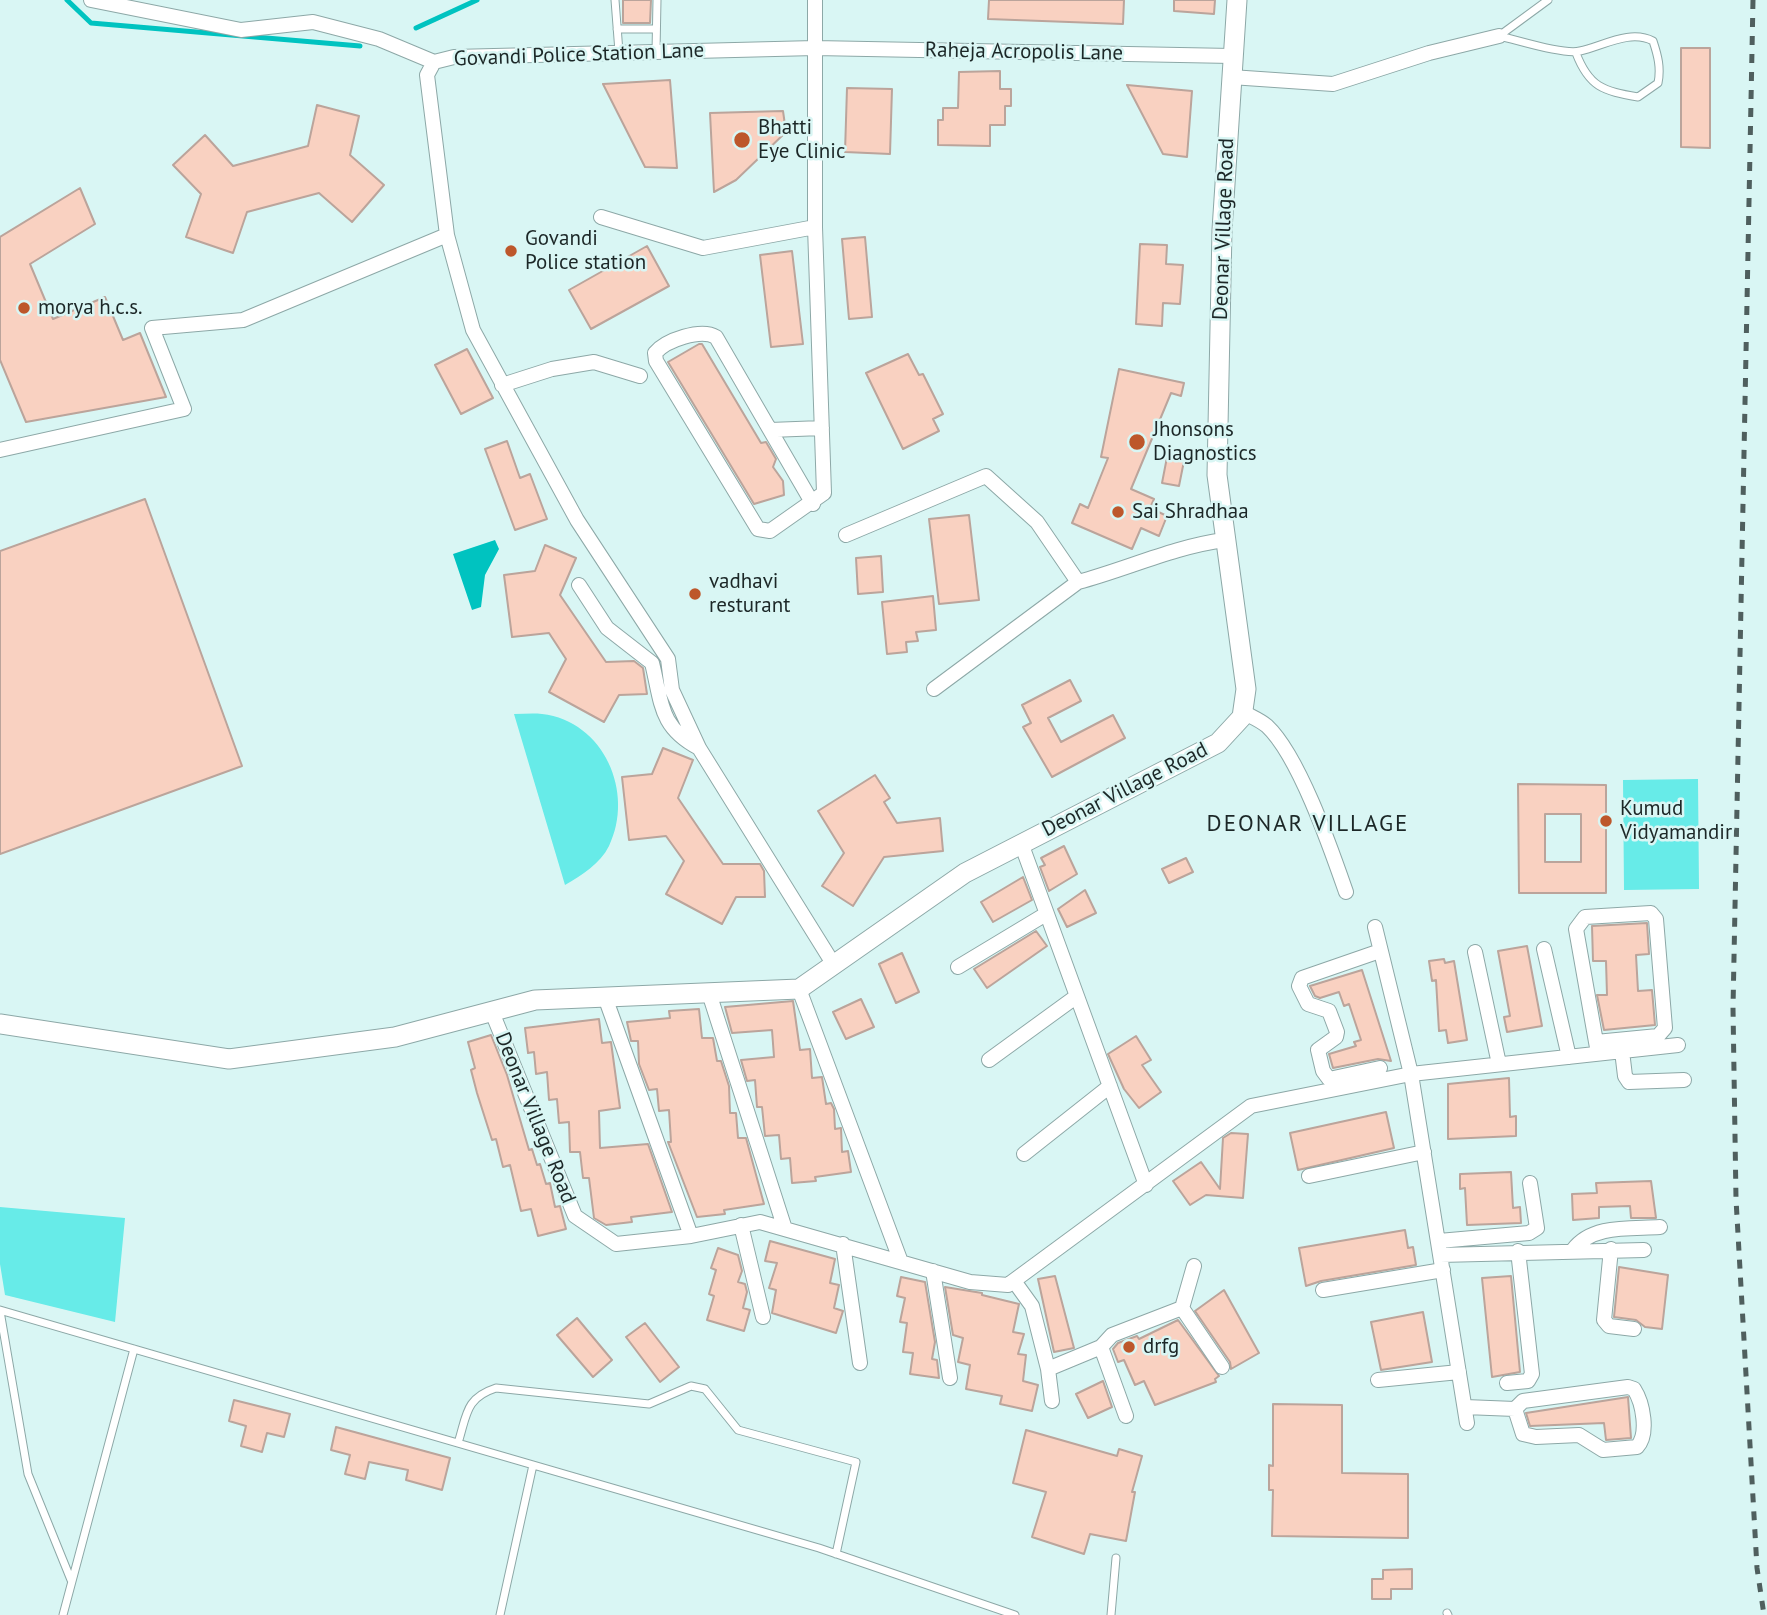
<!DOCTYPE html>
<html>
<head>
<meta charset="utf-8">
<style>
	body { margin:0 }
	canvas { display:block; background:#d9f6f4 }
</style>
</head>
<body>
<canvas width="1767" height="1615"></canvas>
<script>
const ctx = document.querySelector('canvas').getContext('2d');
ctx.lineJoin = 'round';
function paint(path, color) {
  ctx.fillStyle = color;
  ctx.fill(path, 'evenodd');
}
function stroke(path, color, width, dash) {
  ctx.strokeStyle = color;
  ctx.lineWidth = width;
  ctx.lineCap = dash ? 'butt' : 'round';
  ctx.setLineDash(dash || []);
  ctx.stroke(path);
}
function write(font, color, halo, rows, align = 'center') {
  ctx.font = font + ' "PT Sans",sans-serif';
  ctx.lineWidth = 5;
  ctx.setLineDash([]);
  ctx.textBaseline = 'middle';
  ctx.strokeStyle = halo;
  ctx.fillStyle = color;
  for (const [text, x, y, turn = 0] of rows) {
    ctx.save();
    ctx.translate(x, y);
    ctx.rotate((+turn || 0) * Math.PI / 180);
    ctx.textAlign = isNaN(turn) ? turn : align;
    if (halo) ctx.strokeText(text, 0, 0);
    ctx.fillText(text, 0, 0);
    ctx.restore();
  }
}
const green = new Path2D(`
	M 514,714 C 523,714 533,713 542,714 C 604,721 635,793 609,846 C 600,864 582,875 565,885 Z
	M 1698,779 L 1699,889 L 1624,890 L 1623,780 Z
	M 0,1207 L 125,1218 L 115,1322 L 5,1295 L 0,1264 Z`);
const water = new Path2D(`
	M 495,540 L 499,549 L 485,575 L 481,607 L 472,610 L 453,554 Z`);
const stream = new Path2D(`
	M 67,0 L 91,23 L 360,46
	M 416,28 L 477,0`);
const building = new Path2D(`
	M 623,0 L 651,0 L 650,23 L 623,23 Z
	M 989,0 L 1124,0 L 1123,24 L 988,19 Z
	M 1174,0 L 1215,0 L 1214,14 L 1174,11 Z
	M 1681,48 L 1710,48 L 1710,148 L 1681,147 Z
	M 1000,71 L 1000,89 L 1011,89 L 1011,106 L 1005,106 L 1005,125 L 990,125 L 990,146 L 938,145 L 938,120 L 943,120 L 943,108 L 958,108 L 959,72 Z
	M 670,80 L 677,168 L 645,167 L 603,84 Z
	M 1127,85 L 1192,91 L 1187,157 L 1163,154 Z
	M 847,88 L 892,89 L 890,154 L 845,152 Z
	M 317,105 L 359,116 L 350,155 L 384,185 L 352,222 L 319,193 L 247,212 L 233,253 L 186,237 L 201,194 L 173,165 L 205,135 L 233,166 L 308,146 Z
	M 783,111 L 786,132 L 736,180 L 714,192 L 710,113 Z
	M 80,188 L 95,224 L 30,264 L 53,319 L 105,297 L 123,340 L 140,333 L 166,397 L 26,422 L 0,360 L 0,237 Z
	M 865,237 L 872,317 L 849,319 L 842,239 Z
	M 1140,244 L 1167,245 L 1166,264 L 1183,265 L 1180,304 L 1163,303 L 1162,326 L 1136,324 Z
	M 647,246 L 669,286 L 591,329 L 569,290 Z
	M 792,251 L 803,344 L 771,347 L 760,255 Z
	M 699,344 L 702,344 L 761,443 L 766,442 L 776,459 L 773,467 L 783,481 L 784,495 L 754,504 L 668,362 Z
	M 467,349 L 493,398 L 461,414 L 435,365 Z
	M 908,354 L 919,375 L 923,374 L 943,414 L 933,419 L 939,431 L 903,449 L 866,373 Z
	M 1119,369 L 1184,383 L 1181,396 L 1171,393 L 1131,489 L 1154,499 L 1150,508 L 1167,516 L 1159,536 L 1141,528 L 1132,549 L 1072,523 L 1080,504 L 1088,508 L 1108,458 L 1101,457 Z
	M 507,441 L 520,478 L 530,474 L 547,519 L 515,530 L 485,449 Z
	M 1168,452 L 1185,456 L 1179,486 L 1162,483 Z
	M 145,499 L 242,766 L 0,854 L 0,551 Z
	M 969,515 L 979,600 L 939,604 L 929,519 Z
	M 545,545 L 576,558 L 560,595 L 606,662 L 634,661 L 643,668 L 647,694 L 619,695 L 604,722 L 549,692 L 566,659 L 549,633 L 512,637 L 504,575 L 535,571 Z
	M 881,556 L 883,592 L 858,594 L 856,558 Z
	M 933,596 L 936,630 L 916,632 L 918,641 L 906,642 L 907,652 L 887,654 L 882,602 Z
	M 1070,680 L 1081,701 L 1048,718 L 1061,742 L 1113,715 L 1125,738 L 1052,777 L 1023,727 L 1031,723 L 1022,705 Z
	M 663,748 L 693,760 L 678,798 L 723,864 L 760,864 L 764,871 L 765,897 L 736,897 L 722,924 L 666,894 L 684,861 L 666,836 L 629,840 L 622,777 L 652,774 Z
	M 875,775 L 890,798 L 884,802 L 897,823 L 940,818 L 943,851 L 884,857 L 853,906 L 822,886 L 844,853 L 818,811 Z
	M 1518,784 L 1606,785 L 1606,893 L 1519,893 ZM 1545,814 L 1581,814 L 1581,862 L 1545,862 Z
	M 1064,846 L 1077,874 L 1049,891 L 1040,867 L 1045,865 L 1041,858 Z
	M 1186,858 L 1193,872 L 1169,883 L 1162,869 Z
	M 1023,877 L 1032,900 L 993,922 L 981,902 Z
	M 1085,890 L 1096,913 L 1067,927 L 1058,909 Z
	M 1647,923 L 1649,954 L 1636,955 L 1638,991 L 1652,990 L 1655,1025 L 1604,1030 L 1597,995 L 1607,995 L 1606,961 L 1593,961 L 1592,926 Z
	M 1036,931 L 1047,946 L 987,988 L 974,969 Z
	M 1527,946 L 1542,1026 L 1507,1032 L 1504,1017 L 1510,1016 L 1498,951 Z
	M 902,953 L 919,992 L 896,1003 L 879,964 Z
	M 1444,959 L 1445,963 L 1454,961 L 1467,1040 L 1448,1043 L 1446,1030 L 1439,1031 L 1436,980 L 1432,981 L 1429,961 Z
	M 1362,970 L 1391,1061 L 1378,1059 L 1333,1068 L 1329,1054 L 1356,1046 L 1354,1042 L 1361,1040 L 1349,1004 L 1344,1006 L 1339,992 L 1320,998 L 1315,996 L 1310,986 Z
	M 861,999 L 874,1027 L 846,1039 L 833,1012 Z
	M 793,1001 L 800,1050 L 810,1049 L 812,1078 L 822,1077 L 826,1104 L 831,1103 L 834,1109 L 835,1129 L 841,1128 L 842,1152 L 848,1151 L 851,1172 L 815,1177 L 816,1181 L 792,1183 L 790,1158 L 781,1159 L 779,1135 L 765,1136 L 762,1107 L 757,1107 L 755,1080 L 747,1081 L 741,1060 L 774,1057 L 772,1030 L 732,1033 L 725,1007 Z
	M 699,1009 L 702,1038 L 713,1038 L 717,1061 L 721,1061 L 729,1086 L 730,1113 L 736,1113 L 738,1138 L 746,1138 L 764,1204 L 724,1210 L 725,1214 L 697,1217 L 668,1142 L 671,1142 L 669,1110 L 659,1111 L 657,1089 L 649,1090 L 639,1064 L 638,1041 L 631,1041 L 627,1022 L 670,1018 L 669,1011 Z
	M 599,1019 L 602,1043 L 611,1042 L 620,1108 L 599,1111 L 600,1148 L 648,1144 L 672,1212 L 631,1217 L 632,1222 L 606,1225 L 594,1218 L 589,1178 L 583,1178 L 580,1152 L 570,1152 L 569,1122 L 559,1123 L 557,1099 L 549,1100 L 547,1072 L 536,1074 L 534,1052 L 528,1053 L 525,1028 Z
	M 491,1035 L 507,1075 L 529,1150 L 532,1149 L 537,1165 L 540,1164 L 546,1184 L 550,1183 L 555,1207 L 560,1206 L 566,1229 L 538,1236 L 531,1209 L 521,1211 L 510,1165 L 503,1167 L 496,1139 L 492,1140 L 477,1093 L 471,1070 L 475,1068 L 468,1042 Z
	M 1136,1036 L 1151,1060 L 1142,1065 L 1161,1092 L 1139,1108 L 1124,1089 L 1108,1054 Z
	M 1509,1078 L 1510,1117 L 1516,1116 L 1516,1136 L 1448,1139 L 1448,1084 Z
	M 1386,1112 L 1394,1148 L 1298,1170 L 1290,1133 Z
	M 1231,1133 L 1248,1134 L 1243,1198 L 1206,1195 L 1190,1205 L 1173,1181 L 1201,1162 L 1220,1189 L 1223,1138 Z
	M 1511,1172 L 1513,1208 L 1520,1207 L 1521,1223 L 1467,1225 L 1465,1188 L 1460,1189 L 1460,1174 Z
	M 1651,1181 L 1656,1218 L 1631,1218 L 1630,1206 L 1599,1207 L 1599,1218 L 1573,1220 L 1572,1194 L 1597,1193 L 1596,1183 Z
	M 1405,1230 L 1408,1248 L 1413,1247 L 1416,1265 L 1321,1281 L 1306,1286 L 1299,1248 Z
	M 770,1241 L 835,1259 L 830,1283 L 839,1285 L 834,1308 L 843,1311 L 836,1333 L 772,1313 L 776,1290 L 769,1288 L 777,1263 L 765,1261 Z
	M 718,1248 L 738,1255 L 742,1271 L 738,1282 L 745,1284 L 747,1292 L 743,1308 L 750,1310 L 744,1331 L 707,1320 L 714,1296 L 709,1294 L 716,1270 L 711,1268 Z
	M 1619,1267 L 1668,1275 L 1662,1329 L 1645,1327 L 1636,1320 L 1614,1317 Z
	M 1055,1276 L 1074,1348 L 1054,1352 L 1038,1279 Z
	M 1511,1276 L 1520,1372 L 1492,1377 L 1482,1278 Z
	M 901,1277 L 925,1282 L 935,1342 L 932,1359 L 937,1360 L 939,1378 L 910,1374 L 913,1353 L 903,1352 L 907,1323 L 900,1322 L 905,1298 L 897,1296 Z
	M 945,1287 L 982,1293 L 982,1295 L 1019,1304 L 1013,1332 L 1024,1334 L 1018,1354 L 1026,1355 L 1023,1381 L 1038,1385 L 1032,1411 L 1000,1404 L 1002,1396 L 966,1389 L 970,1365 L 958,1362 L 963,1338 L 953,1335 Z
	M 1224,1290 L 1259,1353 L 1231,1369 L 1230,1362 L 1195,1311 Z
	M 1423,1312 L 1432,1362 L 1381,1370 L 1371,1322 Z
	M 577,1318 L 612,1360 L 593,1377 L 557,1335 Z
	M 1178,1320 L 1219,1376 L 1215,1379 L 1216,1382 L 1155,1405 L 1144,1381 L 1135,1385 L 1124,1360 L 1118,1362 L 1113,1349 L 1118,1343 L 1137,1336 L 1139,1339 Z
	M 645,1323 L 679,1367 L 660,1382 L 626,1337 Z
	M 1103,1381 L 1112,1407 L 1088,1418 L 1076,1394 Z
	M 1628,1397 L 1631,1438 L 1606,1440 L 1604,1423 L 1530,1426 L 1526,1413 Z
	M 234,1400 L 290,1414 L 284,1437 L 267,1433 L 262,1452 L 241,1446 L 246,1426 L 229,1421 Z
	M 1273,1404 L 1342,1405 L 1342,1473 L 1408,1474 L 1408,1538 L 1272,1536 L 1273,1490 L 1269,1490 L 1269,1465 L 1273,1466 Z
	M 336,1427 L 450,1458 L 442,1490 L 406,1480 L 408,1470 L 369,1462 L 365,1479 L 345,1474 L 350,1455 L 331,1450 Z
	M 1026,1430 L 1117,1456 L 1119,1449 L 1142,1456 L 1132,1492 L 1135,1492 L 1126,1541 L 1090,1534 L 1084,1554 L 1032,1537 L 1046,1492 L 1013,1483 Z
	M 1412,1569 L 1412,1589 L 1391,1589 L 1391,1599 L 1372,1599 L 1372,1579 L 1383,1579 L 1383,1570 Z`);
const service = new Path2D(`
	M 615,0 L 619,52
	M 617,29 L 656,29
	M 1499,36 C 1518,40 1563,55 1580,51 C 1603,46 1630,29 1653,41 C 1658,56 1661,68 1658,83 L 1638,97 C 1603,91 1589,87 1576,53
	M 1499,36 L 1548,0
	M 656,52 L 657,0
	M 0,1310 L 819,1548 L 1015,1615
	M 0,1311 L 28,1474 L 71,1580
	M 458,1443 C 467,1415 465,1398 496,1388 L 649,1404 L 691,1386 L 705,1389 L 738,1430 L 856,1462 L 836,1554
	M 1447,1613 L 1448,1615
	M 63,1615 L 134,1349
	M 500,1615 L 533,1465
	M 1111,1615 L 1116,1558`);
const minor = new Path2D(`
	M 91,0 L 241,30 L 313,22 L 379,39 L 434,62
	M 1231,77 L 1333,84 L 1429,53 L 1499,36
	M 601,217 L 703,248 L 815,227
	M 447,235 L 473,330 L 577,520 L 668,659 L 672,690 L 699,748 L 834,965
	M 502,385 L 552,369 L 594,362 L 640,376
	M 770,430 L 822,428
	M 0,450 L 184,409 L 152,328 L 243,320 L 447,235 L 427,75 L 434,62 L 454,57 L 815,48 L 1232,56
	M 813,504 L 716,337 C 701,328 666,340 655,353 L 656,361 L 758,529 L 770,531 L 824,493 L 815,227 L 815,0
	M 846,535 L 986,476 L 1037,522 L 1078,582 C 1127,569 1173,547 1224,540
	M 579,585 L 607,628 L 652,663 C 662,703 659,727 699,748
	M 934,689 L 1078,582
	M 1243,712 C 1250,716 1260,720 1267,726 C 1299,756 1331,849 1346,892
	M 1021,843 L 1146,1185
	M 1375,927 L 1411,1074 L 1467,1423
	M 1544,949 L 1569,1057
	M 1475,952 L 1499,1064
	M 958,967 L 1046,914
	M 799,989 L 901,1262
	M 709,993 L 784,1226
	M 605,997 L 691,1236
	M 492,1012 L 575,1216 L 616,1244 L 691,1236 L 760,1222 L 970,1282 L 1008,1285 L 1251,1106 L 1411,1074 L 1678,1045
	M 1596,1042 L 1658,1036 L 1665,1028 L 1656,919 L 1651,913 L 1585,917 L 1576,929 L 1596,1042 L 1598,1053
	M 1622,1051 L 1625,1076 L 1629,1082 L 1684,1080
	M 989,1060 L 1077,996
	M 1380,1068 L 1329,1079 L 1323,1071 L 1318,1050 L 1336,1037 L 1337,1032 L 1329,1011 L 1308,1004 L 1299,986 L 1302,978 L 1380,951
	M 1024,1154 L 1110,1086
	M 1309,1176 L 1424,1152
	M 741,1225 L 763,1317
	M 1439,1241 L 1529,1233 L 1537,1228 L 1530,1183
	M 843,1244 L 860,1363
	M 1611,1249 L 1604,1320 L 1609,1326 L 1634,1329
	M 1573,1250 C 1592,1224 1631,1229 1660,1227
	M 1440,1255 L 1644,1250
	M 933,1271 L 950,1378
	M 1014,1281 L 1032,1306 L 1048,1369 L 1052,1401
	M 1323,1290 L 1443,1270
	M 1182,1308 L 1222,1367
	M 1101,1347 L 1126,1416
	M 1048,1369 L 1101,1347 L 1112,1335 L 1182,1308 L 1194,1266
	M 1378,1380 L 1459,1372
	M 1507,1383 L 1528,1381 L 1532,1374 L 1518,1251
	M 1465,1407 L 1515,1409 L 1523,1401 L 1628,1387 L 1634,1389 C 1643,1403 1649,1434 1637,1447 L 1603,1450 L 1579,1435 L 1536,1437 L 1523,1434 L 1515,1409`);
const secondary = new Path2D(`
	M 0,1024 L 229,1059 L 395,1037 L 535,1000 L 799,989 L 965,873 L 1218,743 L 1242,717 L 1246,689 L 1217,475 L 1222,230 L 1237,0`);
const rail = new Path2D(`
	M 1753,0 L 1733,1008 L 1736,1199 L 1757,1568 L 1764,1615`);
const markers = [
	[742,140,9,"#bd572b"],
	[511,251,7,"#bd572b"],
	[24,308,7,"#bd572b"],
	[1137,442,9,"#bd572b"],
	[1118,512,7,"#bd572b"],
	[695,594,7,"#bd572b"],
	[1606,821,7,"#bd572b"],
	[1129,1347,7,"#bd572b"]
];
const streetNames = [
	["Raheja Acropolis Lane",1024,52,1],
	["Govandi Police Station Lane",579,55,-2],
	["Deonar Village Road",1224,229,-88],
	["Deonar Village Road",1125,790,-27],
	["Deonar Village Road",535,1118,68]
];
const poiNames = [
	["Bhatti",758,128],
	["Eye Clinic",758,152],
	["Govandi",525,239],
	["Police station",525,263],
	["morya h.c.s.",38,308],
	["Jhonsons",1153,430],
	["Diagnostics",1153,454],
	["Sai Shradhaa",1132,512],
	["vadhavi",709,582],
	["resturant",709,606],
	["Kumud",1620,809],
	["Vidyamandir",1620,833],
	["drfg",1143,1347]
];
const neighbourhoodNames = [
	["DEONAR VILLAGE",1308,824]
];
paint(green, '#67ebe8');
paint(water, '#00c3c0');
stroke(stream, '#00c3c0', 5);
paint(building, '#f9d1c1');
stroke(building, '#bba49b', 2);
stroke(service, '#8da8a7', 9);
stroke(minor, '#8da8a7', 16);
stroke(secondary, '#8da8a7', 21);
stroke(service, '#fff', 7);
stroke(minor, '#fff', 14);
stroke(secondary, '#fff', 19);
stroke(rail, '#4f5f5e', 5, [9, 9]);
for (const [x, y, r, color] of markers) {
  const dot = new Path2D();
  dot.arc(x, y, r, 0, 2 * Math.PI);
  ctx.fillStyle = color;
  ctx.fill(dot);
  stroke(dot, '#d9f6f4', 2.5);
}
write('21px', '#1c2727', '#d9f6f4', streetNames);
write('21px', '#1c2727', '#d9f6f4', poiNames, 'left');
ctx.letterSpacing = '2px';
write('23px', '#1c2727', '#d9f6f4', neighbourhoodNames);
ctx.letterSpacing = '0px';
</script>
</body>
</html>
